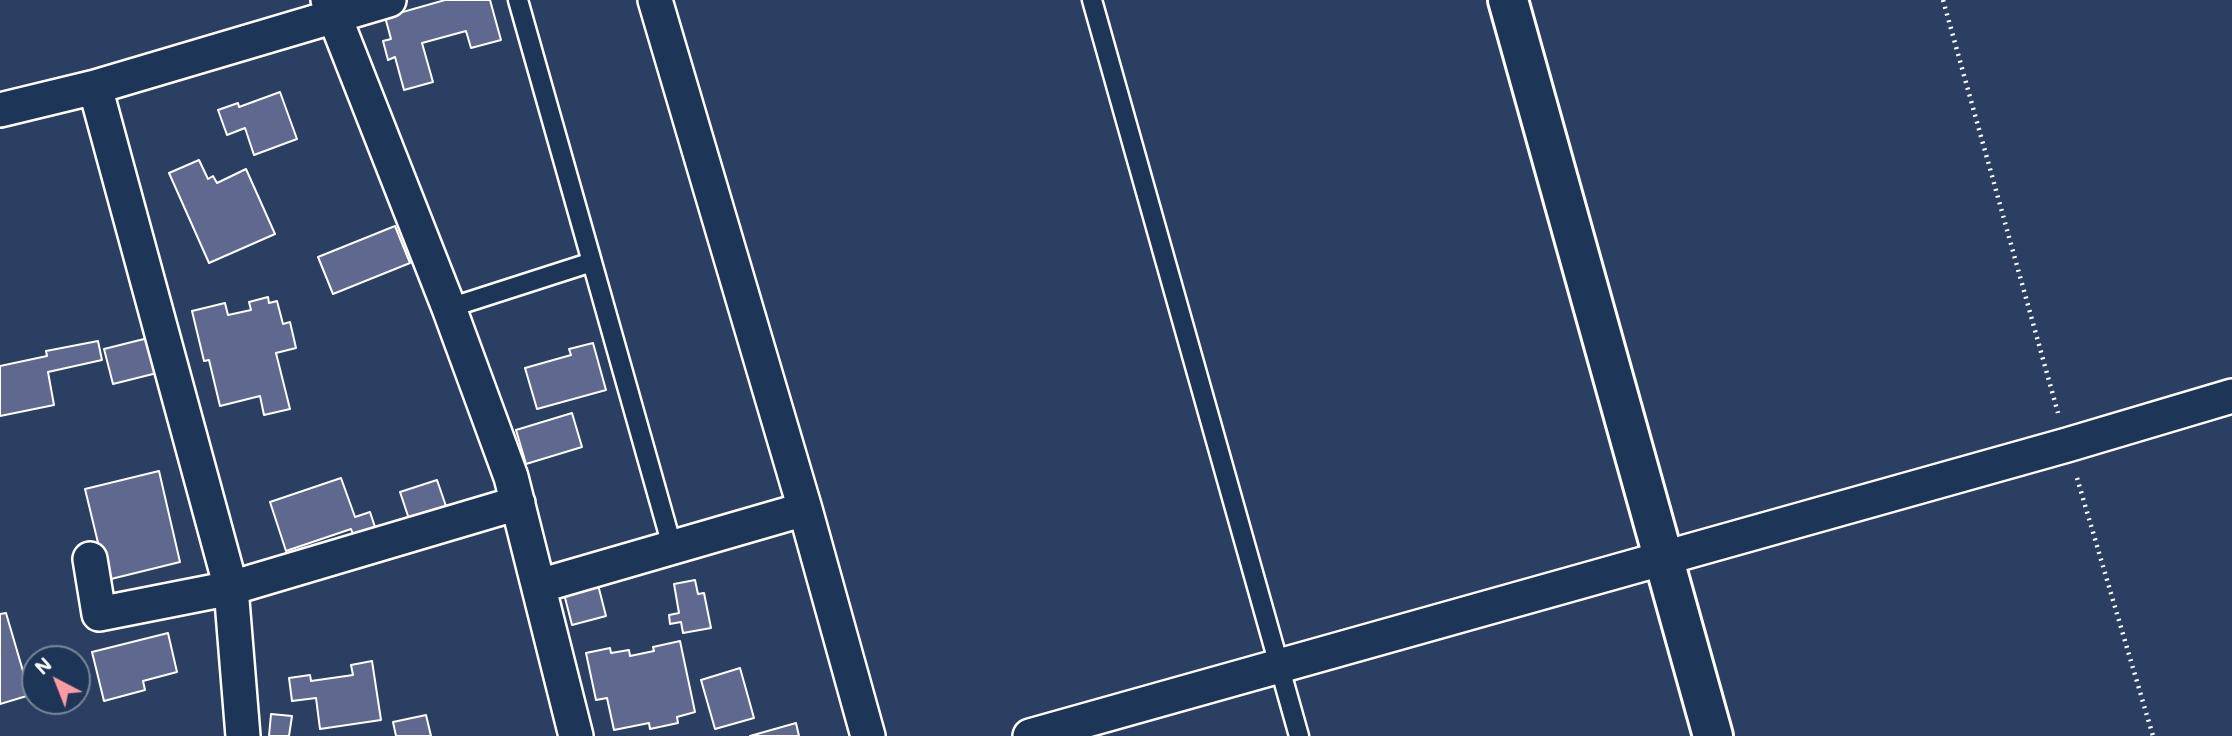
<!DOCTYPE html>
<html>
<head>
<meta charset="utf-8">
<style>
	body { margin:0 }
	#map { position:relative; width:2232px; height:736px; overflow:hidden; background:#2a3f62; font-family:Mali,sans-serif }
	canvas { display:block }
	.north { position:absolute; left:21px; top:645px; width:70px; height:70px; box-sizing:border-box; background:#1d3557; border:2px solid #77869a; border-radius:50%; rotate:318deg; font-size:19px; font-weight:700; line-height:28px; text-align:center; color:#fff }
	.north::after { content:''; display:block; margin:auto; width:24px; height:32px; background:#ff9aa2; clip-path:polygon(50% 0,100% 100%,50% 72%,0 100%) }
</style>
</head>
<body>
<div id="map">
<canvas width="2232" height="736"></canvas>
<div class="north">N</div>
</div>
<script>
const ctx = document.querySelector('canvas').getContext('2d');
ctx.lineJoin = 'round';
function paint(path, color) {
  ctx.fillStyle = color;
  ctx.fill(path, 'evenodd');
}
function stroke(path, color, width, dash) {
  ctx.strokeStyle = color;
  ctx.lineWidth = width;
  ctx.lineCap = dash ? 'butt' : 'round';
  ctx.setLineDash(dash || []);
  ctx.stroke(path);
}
const building = new Path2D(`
	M 445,0 L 490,0 L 501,40 L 471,48 L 466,31 L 422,43 L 433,82 L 404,90 L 395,57 L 388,60 L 383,41 L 391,39 L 385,17 Z
	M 280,92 L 297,139 L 254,155 L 245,128 L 227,135 L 218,110 L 238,103 L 239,107 Z
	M 199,160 L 208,179 L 213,176 L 217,183 L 246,169 L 275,234 L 209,263 L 169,173 Z
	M 395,226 L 410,263 L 333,294 L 318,257 Z
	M 268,297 L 269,303 L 277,301 L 283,324 L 290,322 L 296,348 L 276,353 L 290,409 L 264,415 L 260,396 L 220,406 L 209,360 L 204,361 L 192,311 L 225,303 L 228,315 L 251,310 L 249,302 Z
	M 152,337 L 161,372 L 113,384 L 104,349 Z
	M 98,341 L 102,360 L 48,372 L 54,405 L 0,416 L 0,366 L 47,356 L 46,351 Z
	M 593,343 L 606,390 L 537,409 L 525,368 L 571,355 L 569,349 Z
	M 572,413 L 582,447 L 526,464 L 516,430 Z
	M 159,471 L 180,562 L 107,580 L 85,489 Z
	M 341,478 L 355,517 L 370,512 L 376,530 L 354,537 L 351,529 L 286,551 L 270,502 Z
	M 437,480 L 447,509 L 410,522 L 400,492 Z
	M 695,580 L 698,594 L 704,593 L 711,628 L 683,633 L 681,622 L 670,624 L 669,615 L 679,613 L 674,584 Z
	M 597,581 L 606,616 L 572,625 L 563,590 Z
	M 6,613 L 30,695 L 0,704 L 0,614 Z
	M 168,633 L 177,672 L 143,681 L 145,690 L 104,701 L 92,652 Z
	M 680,641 L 695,712 L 677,717 L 678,723 L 650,729 L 649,723 L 614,730 L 607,698 L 596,700 L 586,653 L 610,648 L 611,653 L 629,650 L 630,656 L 654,651 L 653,647 Z
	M 372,661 L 381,720 L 320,729 L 316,698 L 292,701 L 289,678 L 310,675 L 311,681 L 353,675 L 351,665 Z
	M 740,668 L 754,718 L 715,729 L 701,680 Z
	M 271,714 L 292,716 L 289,736 L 269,736 Z
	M 426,715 L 431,736 L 396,736 L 393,722 Z
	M 796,723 L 799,736 L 750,736 Z`);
const path = new Path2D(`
	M 1943,0 L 2058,413
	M 2077,478 L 2153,736`);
const lane = new Path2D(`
	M 518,0 L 592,262
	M 1092,0 L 1299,736
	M 449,308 L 592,262 L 672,546`);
const street = new Path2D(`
	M 328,0 L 449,308 L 511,477 L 576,736
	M 655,0 L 805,509 L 868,736
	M 95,87 L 231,588 L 243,736
	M 0,110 L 95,87 L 389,0
	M 90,559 L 99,614 L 231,588 L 518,503
	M 539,586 L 805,509
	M 1030,736 L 2067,445 L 2232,396`);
const secondary = new Path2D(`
	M 1508,0 L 1713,736`);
paint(building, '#5f6990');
stroke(building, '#fff', 2);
stroke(lane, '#fff', 23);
stroke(street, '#fff', 38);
stroke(secondary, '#fff', 44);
stroke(path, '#fff', 4.5, [2, 5]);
stroke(lane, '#1d3557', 18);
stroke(street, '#1d3557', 33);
stroke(secondary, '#1d3557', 38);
</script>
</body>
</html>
